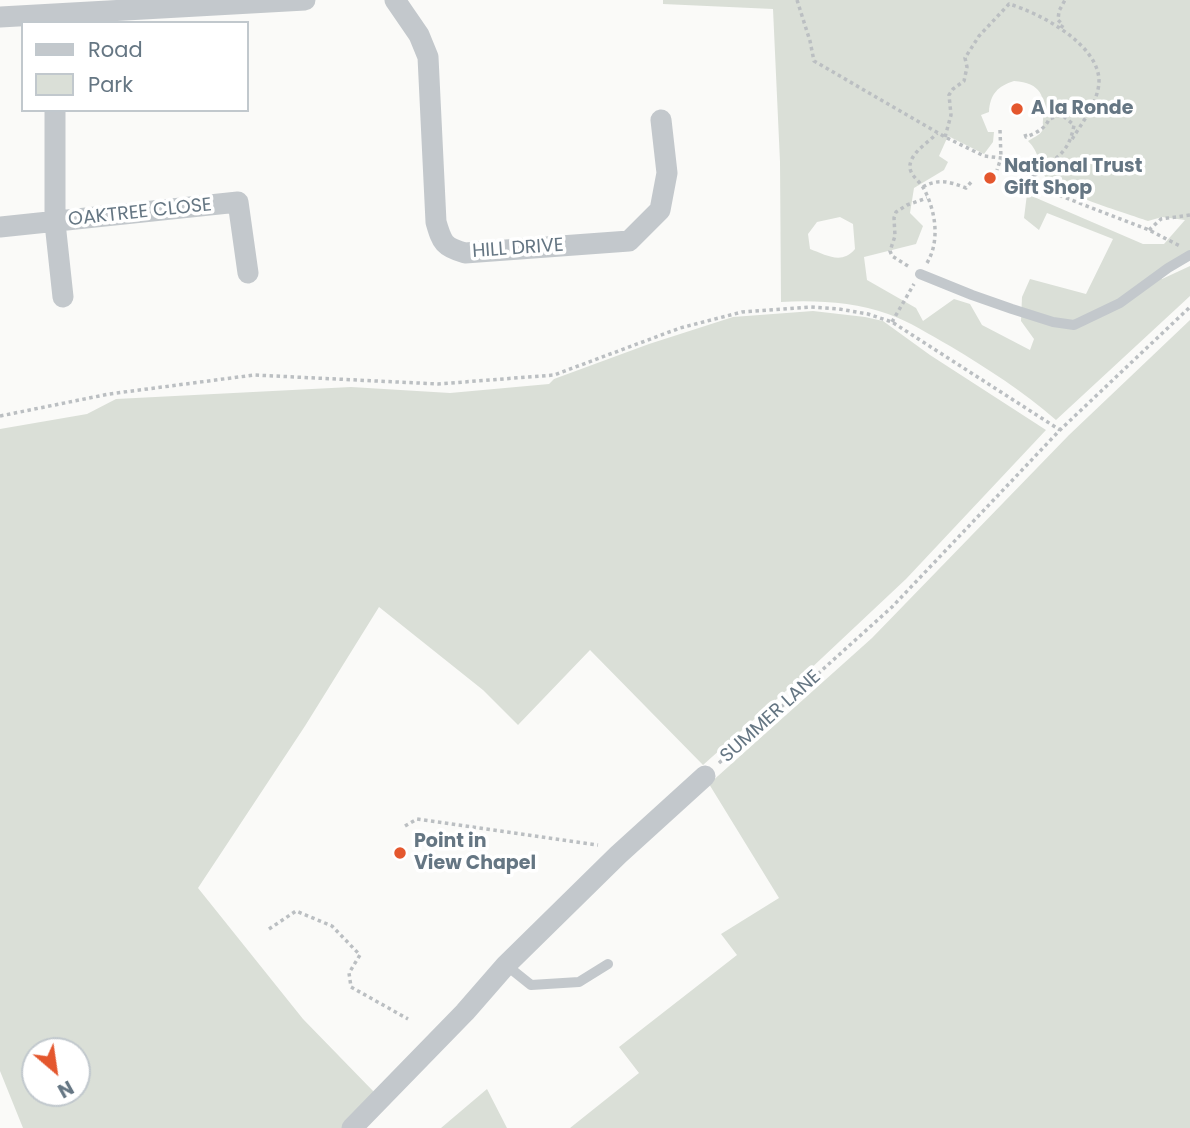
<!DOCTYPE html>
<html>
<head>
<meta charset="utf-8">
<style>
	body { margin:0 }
	#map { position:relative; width:1190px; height:1128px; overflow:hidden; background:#fafaf8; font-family:Poppins,sans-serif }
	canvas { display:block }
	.legend { position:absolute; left:21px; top:21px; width:228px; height:91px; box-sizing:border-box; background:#fff; border:2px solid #c1c8cd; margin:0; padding:9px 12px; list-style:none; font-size:21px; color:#657683 }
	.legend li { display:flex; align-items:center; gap:14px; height:35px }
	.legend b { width:35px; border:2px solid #c1c8cd }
	.north { position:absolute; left:21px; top:1037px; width:70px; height:70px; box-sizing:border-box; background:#fff; border:2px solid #c1c8cd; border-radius:50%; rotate:151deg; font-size:19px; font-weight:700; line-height:28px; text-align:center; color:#657683 }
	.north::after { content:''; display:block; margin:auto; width:24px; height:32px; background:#e4572e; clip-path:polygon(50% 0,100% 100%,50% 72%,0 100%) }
</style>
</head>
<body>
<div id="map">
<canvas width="1190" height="1128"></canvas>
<ul class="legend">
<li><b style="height:9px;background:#c3c8cc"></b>Road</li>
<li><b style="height:19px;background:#dadfd7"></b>Park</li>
</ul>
<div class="north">N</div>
</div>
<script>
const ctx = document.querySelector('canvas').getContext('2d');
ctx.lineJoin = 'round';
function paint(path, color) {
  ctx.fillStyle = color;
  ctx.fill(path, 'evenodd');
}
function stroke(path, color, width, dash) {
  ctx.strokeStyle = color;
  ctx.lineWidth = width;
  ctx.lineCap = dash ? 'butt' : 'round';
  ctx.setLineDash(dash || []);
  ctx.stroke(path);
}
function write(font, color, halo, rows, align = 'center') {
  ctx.font = font + ' Poppins,sans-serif';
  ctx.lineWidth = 7;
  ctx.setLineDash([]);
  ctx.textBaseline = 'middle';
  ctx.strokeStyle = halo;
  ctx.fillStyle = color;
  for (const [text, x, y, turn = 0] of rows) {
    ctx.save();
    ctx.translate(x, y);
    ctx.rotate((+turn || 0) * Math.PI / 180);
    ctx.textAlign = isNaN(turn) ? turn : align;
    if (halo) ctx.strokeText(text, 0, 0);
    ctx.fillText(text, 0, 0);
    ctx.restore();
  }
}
const green = new Path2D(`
	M 663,0 L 1190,0 L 1190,258 L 1157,272 L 1162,279 L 1190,266 L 1190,296 L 1056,420 C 1023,391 988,369 950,346 C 930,335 909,321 888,314 C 855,302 815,300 781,302 L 780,162 L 773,9 L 663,4 ZM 1014,81 C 1041,83 1046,96 1043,120 C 1042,126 1045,126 1042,131 C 1039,136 1032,138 1028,141 C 1040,153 1037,162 1044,175 C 1053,192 1126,213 1148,221 L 1162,217 L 1185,220 L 1164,244 L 1143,244 L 1027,194 L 1024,218 L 1039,230 L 1047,213 L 1113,239 L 1086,294 L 1030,279 L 1022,297 L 1021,321 L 1034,339 L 1030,350 L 982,325 L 970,304 L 954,299 L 923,321 L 916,308 L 867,280 L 864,257 L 916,244 L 923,226 L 910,213 L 914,188 L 944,170 L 948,162 L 939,156 L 948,136 L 984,154 L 993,142 L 994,132 L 988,132 L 981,115 L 989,112 C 990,94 998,86 1014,81 ZM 840,217 L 853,224 L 855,249 C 842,265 826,255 810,249 L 808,234 L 817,222 Z
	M 813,311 L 865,317 L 883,321 L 930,355 L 1046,430 L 906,579 L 806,673 L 703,765 L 590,650 L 518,725 L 483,690 L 379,607 L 305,726 L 198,888 L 303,1019 L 374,1092 L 342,1128 L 23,1128 L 0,1071 L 0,429 L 87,414 L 116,399 L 351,387 L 450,393 L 549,384 L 554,379 L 649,344 L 733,317 ZM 35,1051 L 77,1051 L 77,1093 L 35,1093 Z
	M 1190,320 L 1190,1128 L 570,1128 L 639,1073 L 619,1047 L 737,955 L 721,934 L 779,898 L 709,784 L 872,638 L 1069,435 Z
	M 487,1089 L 507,1128 L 441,1128 Z`);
const path = new Path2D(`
	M 797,0 L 810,41 L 814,61 L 945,137 L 984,156 L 1001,158 L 997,170
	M 1061,28 L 1063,25 L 1058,20 L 1059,11 L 1065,0
	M 1000,130 L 1001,158 L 1033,177 L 1048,191 L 1149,230 L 1180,246
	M 1025,134 L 1026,137 C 1036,133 1045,129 1049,119 L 1062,115 L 1074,125 C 1069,155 1054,158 1033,177
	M 945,137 L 951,115 L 949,95 L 953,89 L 964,81 L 967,67 L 965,58 L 979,36 L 1009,4 C 1040,13 1100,45 1099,82 C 1098,103 1081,124 1071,141
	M 923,187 C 938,178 951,182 966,188 L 973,180
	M 1149,230 L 1161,219 L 1190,215
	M 927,263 C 940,241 936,212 924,189 C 919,179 906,174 911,161 C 915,150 929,142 937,133
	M 908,266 L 892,256 L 890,251 L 895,236 L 894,218 L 896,212 L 907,205 L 927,198
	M 892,322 L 914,284
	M 0,416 L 109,394 L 254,375 L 438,384 L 554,375 L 680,328 L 742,312 L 811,307 L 839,309 L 868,314 L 892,322 L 1060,430
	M 719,763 L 892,607 L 1060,430 L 1190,307
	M 405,826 L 417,819 L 598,845
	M 269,929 L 296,911 L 332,926 L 360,955 L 349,973 L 351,987 L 408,1019`);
const service = new Path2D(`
	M 920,274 L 972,295 L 1012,309 L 1053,322 L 1074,325 L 1120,303 L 1168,268 L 1190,255
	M 506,965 L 531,985 L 579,982 L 608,964`);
const minor = new Path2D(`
	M 395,0 L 419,35 L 428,57 L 436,222 C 442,243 444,247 465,253 L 629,241 L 660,210 L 667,173 L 661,120
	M 0,17 L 305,0
	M 55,110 L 55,223 L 63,297
	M 0,227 L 238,202 L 248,273
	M 352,1128 L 465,1012 L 506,965 L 618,855 L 705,776`);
const markers = [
	[1017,109,7,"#e4572e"],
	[990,178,7,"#e4572e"],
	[400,853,7,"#e4572e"]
];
const poiNames = [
	["A la Ronde",1031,109],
	["National Trust",1004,167],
	["Gift Shop",1004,189],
	["Point in",414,842],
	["View Chapel",414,864]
];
const streetNames = [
	["OAKTREE CLOSE",140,213,-6],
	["HILL DRIVE",518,249,-4],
	["SUMMER LANE",771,717,-42]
];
paint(green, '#dadfd7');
stroke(path, '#bbbfc2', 3.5, [3.5, 3.5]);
stroke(service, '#c3c8cc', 10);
stroke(minor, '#c3c8cc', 21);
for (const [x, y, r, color] of markers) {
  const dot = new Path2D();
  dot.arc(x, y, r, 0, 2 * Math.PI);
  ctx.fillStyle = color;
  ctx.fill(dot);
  stroke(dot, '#fff', 2.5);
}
write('bold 19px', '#657683', '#fff', poiNames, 'left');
write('19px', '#657683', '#fff', streetNames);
</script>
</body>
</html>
